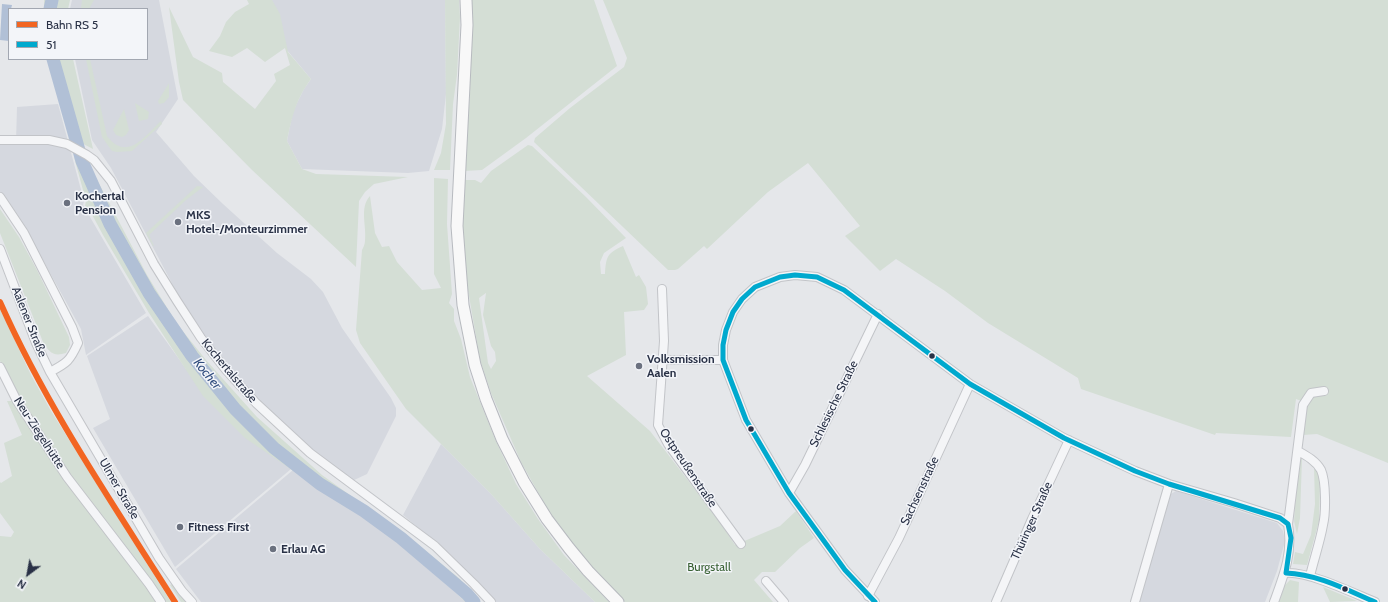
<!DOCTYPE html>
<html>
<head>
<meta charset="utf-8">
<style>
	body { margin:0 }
	#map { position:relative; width:1388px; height:602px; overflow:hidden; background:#e5e7ea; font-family:Cabin,sans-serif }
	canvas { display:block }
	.legend { position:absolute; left:8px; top:8px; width:140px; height:52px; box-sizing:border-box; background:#f3f5f9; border:1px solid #a2a7b1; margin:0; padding:5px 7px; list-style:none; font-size:12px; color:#293146 }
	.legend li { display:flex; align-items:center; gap:8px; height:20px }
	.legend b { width:20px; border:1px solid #a2a7b1 }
	.north { position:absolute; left:8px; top:554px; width:40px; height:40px; -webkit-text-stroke:3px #f3f5f9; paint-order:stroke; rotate:212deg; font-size:11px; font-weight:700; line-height:16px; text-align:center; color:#293146 }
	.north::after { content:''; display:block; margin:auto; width:14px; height:18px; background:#293146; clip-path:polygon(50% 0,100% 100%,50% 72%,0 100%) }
</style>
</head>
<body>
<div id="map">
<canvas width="1388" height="602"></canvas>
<ul class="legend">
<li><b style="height:5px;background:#f26522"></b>Bahn RS 5</li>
<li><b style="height:5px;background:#00a9ce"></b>51</li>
</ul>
<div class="north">N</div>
</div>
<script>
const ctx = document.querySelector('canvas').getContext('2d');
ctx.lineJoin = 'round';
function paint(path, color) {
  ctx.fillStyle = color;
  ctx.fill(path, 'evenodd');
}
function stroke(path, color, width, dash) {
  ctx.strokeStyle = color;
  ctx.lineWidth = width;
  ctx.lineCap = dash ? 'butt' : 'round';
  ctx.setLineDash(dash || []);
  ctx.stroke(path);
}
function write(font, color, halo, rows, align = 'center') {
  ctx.font = font + ' Cabin,sans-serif';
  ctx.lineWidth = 3;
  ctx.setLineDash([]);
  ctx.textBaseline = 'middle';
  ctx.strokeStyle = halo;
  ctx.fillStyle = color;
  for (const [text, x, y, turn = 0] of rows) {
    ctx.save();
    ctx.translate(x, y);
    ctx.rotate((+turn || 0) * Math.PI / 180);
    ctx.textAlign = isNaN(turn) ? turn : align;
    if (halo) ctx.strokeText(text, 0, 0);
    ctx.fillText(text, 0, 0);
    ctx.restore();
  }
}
const built = new Path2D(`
	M 72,0 L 159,0 L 178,99 L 156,132 L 194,176 L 223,204 L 277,253 L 311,279 L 323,292 L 342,328 L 391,398 L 396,408 L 396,416 L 367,474 L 352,481 L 312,451 L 259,403 L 229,369 L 203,337 L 185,308 L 111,168 L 92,140 L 75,59 L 147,59 L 147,9 L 70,9 Z
	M 266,0 L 445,0 L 446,94 L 442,129 L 429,171 L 408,173 L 302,169 L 287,141 L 293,111 L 304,89 L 311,79 L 281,43 Z
	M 58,104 L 84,201 L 83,205 L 146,313 L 86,355 L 81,329 L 29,235 L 0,192 L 0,144 L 16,142 L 17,107 Z
	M 148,316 L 202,391 L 291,469 L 175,567 L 93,428 L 110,419 L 87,356 Z
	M 441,444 L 491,494 L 540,549 L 595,602 L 495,602 L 451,555 L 403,515 Z
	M 293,470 L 357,509 L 401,545 L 466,602 L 201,602 L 176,569 Z
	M 1176,491 L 1277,523 L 1283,531 L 1285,541 L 1277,571 L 1265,602 L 1137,602 L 1169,495 Z`);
const green = new Path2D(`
	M 44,0 L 70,0 L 68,9 L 44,9 Z
	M 82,0 L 94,0 L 89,9 L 81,9 Z
	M 247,0 L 272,0 L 280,14 L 288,52 L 311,79 C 296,99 292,117 287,141 L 302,169 L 316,174 L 408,177 L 374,184 L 365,192 L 359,201 L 356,267 L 252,170 L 183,100 L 179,82 L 169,7 L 193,57 L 222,73 L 223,82 L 255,109 L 276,81 L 274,74 L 290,65 L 285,48 L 265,62 L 247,48 L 232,57 L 209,51 L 220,36 L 226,22 L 235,12 L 249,4 Z
	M 445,0 L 459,0 L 460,17 L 457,75 L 453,104 L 450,170 L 434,170 L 441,153 L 446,124 Z
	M 471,0 L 594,0 L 617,66 L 526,138 L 482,170 L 464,171 L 470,95 Z
	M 603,0 L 1388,0 L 1388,463 L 1317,434 L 1303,435 L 1307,403 L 1296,399 L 1291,437 L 1216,433 L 1215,435 L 1081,389 L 1078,378 L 988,323 L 945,291 L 896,259 L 880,271 L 845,236 L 860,226 L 808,163 L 768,192 L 707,249 L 704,246 L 678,269 L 675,270 L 668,270 L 534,142 L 535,138 L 570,108 L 624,67 L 627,58 Z
	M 49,59 L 73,59 L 93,149 L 72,138 Z
	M 86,59 L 90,59 L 107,136 C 127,162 144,137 161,121 L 162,124 L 132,151 L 117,152 L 112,151 L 102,137 Z
	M 169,83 L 169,97 L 164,103 L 159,104 L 158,101 Z
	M 135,103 L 149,112 L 148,119 L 139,121 Z
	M 124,109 L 129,130 L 126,135 L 122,137 L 116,135 L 113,130 Z
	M 528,145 L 532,146 L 586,197 L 626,238 L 604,253 L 600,262 L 601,274 L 605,274 C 606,257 607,253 623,246 L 636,277 L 639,275 L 646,287 L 648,304 L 644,310 L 624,312 L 626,355 L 587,376 L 650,431 L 720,522 L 735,545 L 780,526 L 796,511 L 814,538 L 800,548 L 775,572 L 762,572 L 754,580 L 773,602 L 625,602 L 600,577 L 575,549 L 553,519 L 521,462 L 491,393 L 480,360 L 463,261 L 462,180 L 475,180 L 481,183 L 491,171 ZM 486,293 L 483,315 L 491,346 L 495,352 L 496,361 L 491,369 L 488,363 L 479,298 Z
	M 74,157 L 79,159 L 93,172 L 147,275 L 177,324 L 206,360 L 257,417 L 322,475 L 415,542 L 460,579 L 480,602 L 465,602 L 451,585 L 360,511 L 292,470 L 245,438 L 203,396 L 149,313 L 103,235 L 89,209 L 85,206 L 86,201 Z
	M 434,178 L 448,179 L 447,224 L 452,294 L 449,303 L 454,309 L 454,321 L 461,339 L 470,377 L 495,439 L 516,484 L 538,519 L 564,555 L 609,602 L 595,602 L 540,549 L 491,494 L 406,409 L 360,343 L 356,330 L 362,250 C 363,248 365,244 365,241 C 367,226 359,208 370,196 L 375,233 L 382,247 L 389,246 L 397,262 L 422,290 L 441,288 L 434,274 Z
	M 197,186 L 203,187 L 186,200 L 149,235 L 154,246 L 153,246 L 146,233 Z
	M 0,209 L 19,237 L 38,272 L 69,337 L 70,345 L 66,353 C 53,357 49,352 43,342 L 0,233 Z
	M 0,309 L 31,375 L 51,411 L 171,602 L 0,602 L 0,536 L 11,537 L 14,532 L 0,513 L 0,482 L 1,483 L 12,476 L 4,443 L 22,435 L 7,401 L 17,401 L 19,400 L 0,361 Z
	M 1302,458 L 1300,518 L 1297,534 L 1294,521 L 1298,459 Z
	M 1314,467 L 1319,471 L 1320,484 L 1319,521 L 1307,565 L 1293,564 L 1295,552 L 1303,554 L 1311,535 L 1315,504 Z
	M 1290,580 L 1299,582 L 1298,602 L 1278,602 L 1284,586 Z
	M 172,584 L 187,602 L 181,602 L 170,585 Z
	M 1323,587 L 1357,601 L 1330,602 Z`);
const water = new Path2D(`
	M 2,4 L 12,5 L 11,9 L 9,9 L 9,41 L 0,40 Z`);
const river = new Path2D(`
	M 50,9 L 52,0
	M 53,59 L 82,161 L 110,224 L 149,293 L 192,356 L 235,409 L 274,448 L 320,484 L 364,511 L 401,538 L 467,594 L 474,602`);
const minor = new Path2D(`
	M 0,140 L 49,140 L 67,144 L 87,155 L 94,160 L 111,181 L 154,264 L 177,301 L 201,338 L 226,370 L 256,403 L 310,453 L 435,546 L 474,584 L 491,602
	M 0,197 L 24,233 L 72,327 L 78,343 C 70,361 67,363 50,372
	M 0,249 L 36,343 L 50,372 L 159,558 L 182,591 L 192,602
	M 662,289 L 664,341 L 658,425 L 668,444 L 741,544
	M 663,360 L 723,360
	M 0,367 L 17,401 L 67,477 L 149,584 L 161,602
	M 1298,451 C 1307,456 1316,461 1321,470 C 1326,481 1326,513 1323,525 C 1320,542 1314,559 1310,576
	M 789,493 L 805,465 L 878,314
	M 1286,573 C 1308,571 1353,593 1375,602
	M 766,581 L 784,602
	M 868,596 L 899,538 L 970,384
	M 875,602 L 845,570 L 789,493 L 746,420 L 723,360 L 723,345 L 726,330 L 733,312 L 742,299 L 755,287 L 780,277 L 795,275 L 817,277 L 844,290 L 970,384 L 1064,438 L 1135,471 L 1169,484 L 1234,503 L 1280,518 L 1288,524
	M 996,602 L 1032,519 L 1069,440
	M 1135,602 L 1169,484
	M 1274,602 C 1284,575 1293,553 1288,524 L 1303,405 L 1311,393 L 1324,391`);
const highway = new Path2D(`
	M 466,0 L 467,25 L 457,226 L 463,305 L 475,365 L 486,399 L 502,439 L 524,482 L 547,519 L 569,548 L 588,571 L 618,602`);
const bus1 = new Path2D(`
	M 875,602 L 845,570 L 789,493 L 746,420 L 723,360 L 723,345 L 726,330 L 733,312 L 742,299 L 755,287 L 780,277 L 795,275 L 817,277 L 844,290 L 970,384 L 1064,438 L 1135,471 L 1169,484 L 1280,518 L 1288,524 L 1291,538 L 1286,573 C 1317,574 1347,590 1375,602`);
const rail1 = new Path2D(`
	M 0,302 C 47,408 113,504 175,602`);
const markers = [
	[67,203,4,"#6b717f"],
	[178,222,4,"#6b717f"],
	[932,356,3.5,"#293146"],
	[639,366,4,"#6b717f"],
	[751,429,3.5,"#293146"],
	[180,527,4,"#6b717f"],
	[273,549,4,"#6b717f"],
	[1345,589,3.5,"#293146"]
];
const poiNames = [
	["Kochertal",75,196],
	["Pension",75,210],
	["MKS",186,215],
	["Hotel-/Monteurzimmer",186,229],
	["Volksmission",647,359],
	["Aalen",647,373],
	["Fitness First",188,527],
	["Erlau AG",281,549]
];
const streetNames = [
	["Aalener Straße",29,322,68],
	["Kochertalstraße",229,371,50],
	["Schlesische Straße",834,404,-64],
	["Neu-Ziegelhütte",39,433,57],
	["Ostpreußenstraße",688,468,56],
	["Ulmer Straße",119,489,60],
	["Sachsenstraße",920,491,-65],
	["Thüringer Straße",1032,521,-66]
];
const parkNames = [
	["Burgstall",709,567]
];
const waterNames = [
	["Kocher",207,374,51]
];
paint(built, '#d5d8df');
paint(green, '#d4ded5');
paint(water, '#b1c0d6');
stroke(river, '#b1c0d6', 13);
stroke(minor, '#c2c4c8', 10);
stroke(highway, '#b7babf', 13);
stroke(minor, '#f4f5f7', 8);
stroke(highway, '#f8f8f8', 11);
stroke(bus1, '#00a9ce', 5);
stroke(rail1, '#f26522', 6);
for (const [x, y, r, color] of markers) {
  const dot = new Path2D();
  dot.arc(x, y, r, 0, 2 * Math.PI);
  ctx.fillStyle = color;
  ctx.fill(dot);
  stroke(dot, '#f3f5f9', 1.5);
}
write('bold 12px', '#293146', '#f3f5f9', poiNames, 'left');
write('12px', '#293146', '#f3f5f9', streetNames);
write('12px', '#3a6235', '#f3f5f9', parkNames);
write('italic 13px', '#304c7d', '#f3f5f9', waterNames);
</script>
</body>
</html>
